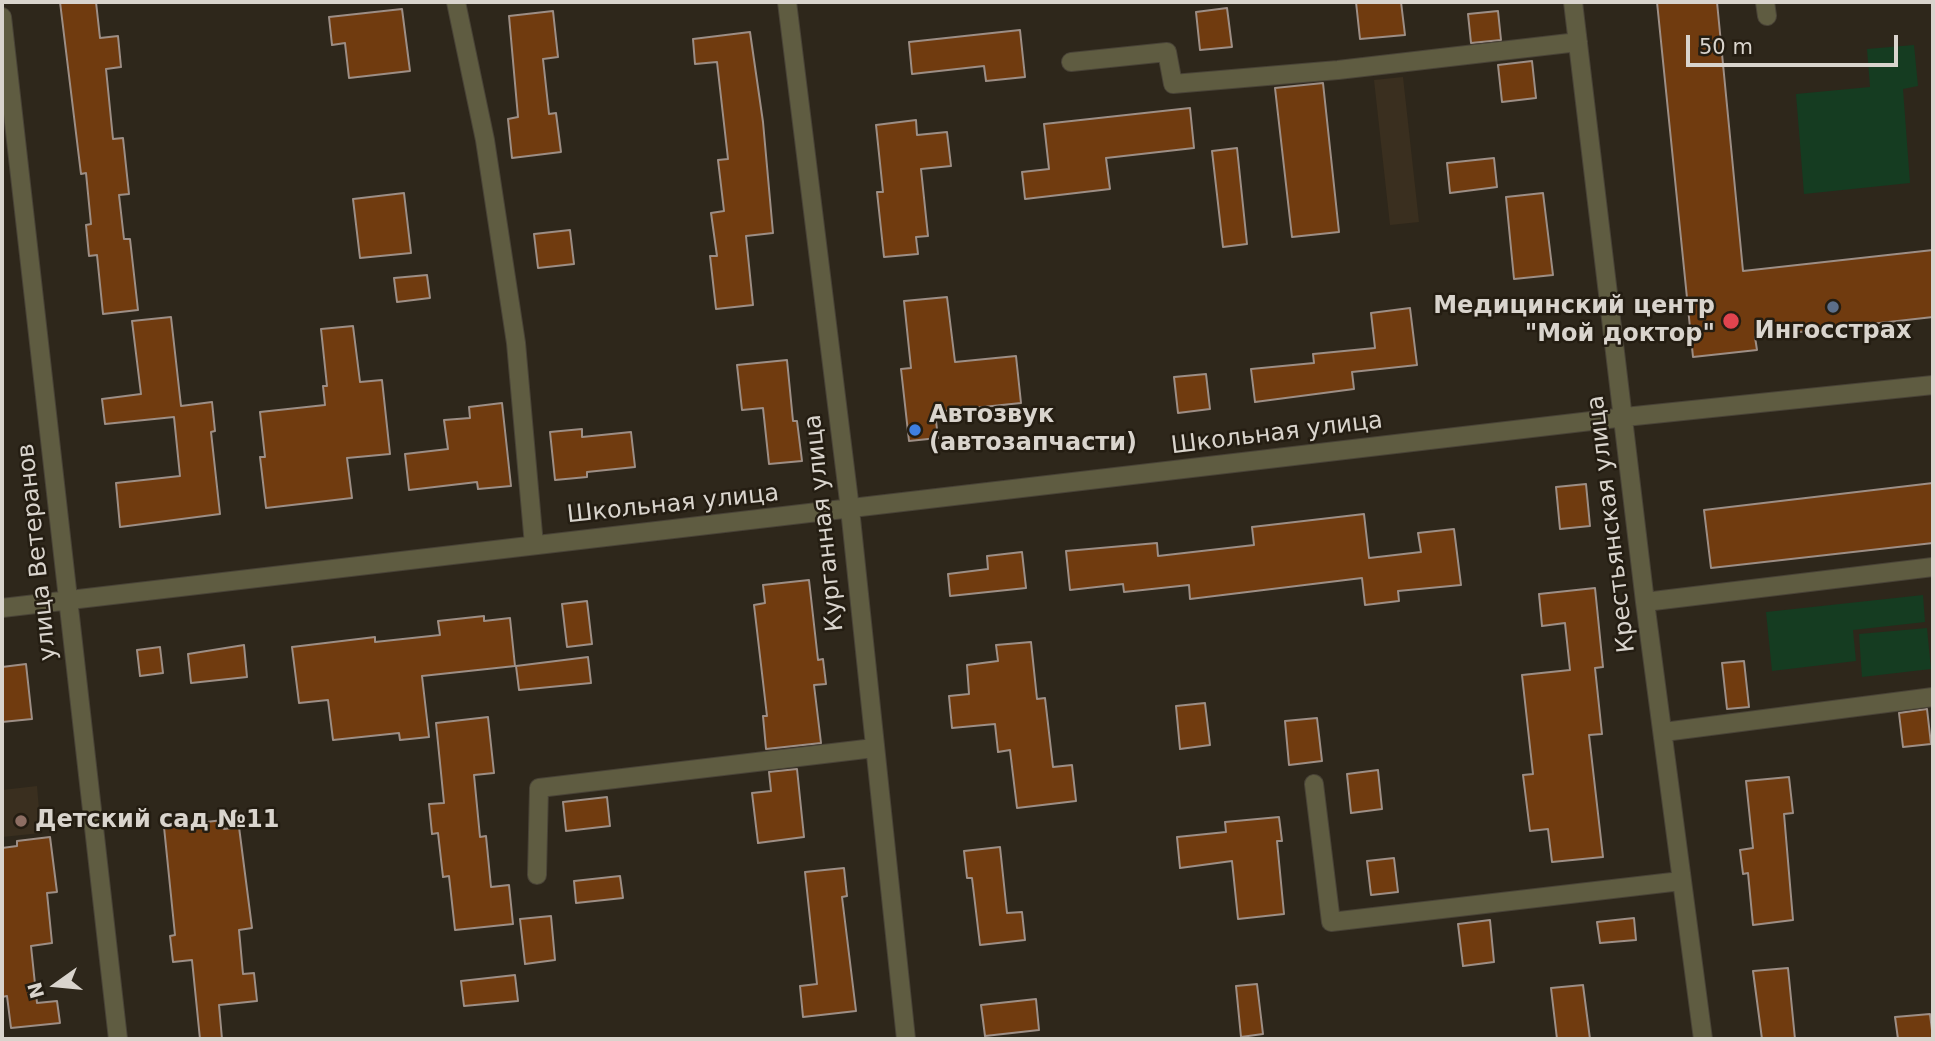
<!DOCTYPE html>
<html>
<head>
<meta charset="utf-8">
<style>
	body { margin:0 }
	#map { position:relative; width:1935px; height:1041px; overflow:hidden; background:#2e271b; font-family:"DejaVu Sans",sans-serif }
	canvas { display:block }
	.frame { position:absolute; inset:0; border:4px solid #d9d4cd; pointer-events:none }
	.north { position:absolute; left:21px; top:950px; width:70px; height:70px; -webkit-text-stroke:5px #241d12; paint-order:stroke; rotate:255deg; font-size:19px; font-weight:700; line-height:28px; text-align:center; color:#d9d4cd }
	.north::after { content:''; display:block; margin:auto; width:24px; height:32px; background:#d9d4cd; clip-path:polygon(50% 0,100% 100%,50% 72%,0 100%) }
	.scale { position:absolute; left:1686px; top:35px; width:212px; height:32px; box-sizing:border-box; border:4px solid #d9d4cd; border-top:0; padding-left:9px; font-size:21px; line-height:24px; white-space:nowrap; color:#d9d4cd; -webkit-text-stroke:5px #241d12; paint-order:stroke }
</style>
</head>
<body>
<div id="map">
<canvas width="1935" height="1041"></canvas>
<div class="frame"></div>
<div class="north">N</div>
<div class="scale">50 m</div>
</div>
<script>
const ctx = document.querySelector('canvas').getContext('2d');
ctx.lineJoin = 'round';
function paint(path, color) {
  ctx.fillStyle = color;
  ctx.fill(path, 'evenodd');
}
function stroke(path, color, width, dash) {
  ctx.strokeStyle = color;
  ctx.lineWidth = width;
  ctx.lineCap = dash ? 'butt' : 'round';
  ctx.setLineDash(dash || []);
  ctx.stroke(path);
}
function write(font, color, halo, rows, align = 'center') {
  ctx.font = font + ' "DejaVu Sans",sans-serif';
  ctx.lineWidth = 5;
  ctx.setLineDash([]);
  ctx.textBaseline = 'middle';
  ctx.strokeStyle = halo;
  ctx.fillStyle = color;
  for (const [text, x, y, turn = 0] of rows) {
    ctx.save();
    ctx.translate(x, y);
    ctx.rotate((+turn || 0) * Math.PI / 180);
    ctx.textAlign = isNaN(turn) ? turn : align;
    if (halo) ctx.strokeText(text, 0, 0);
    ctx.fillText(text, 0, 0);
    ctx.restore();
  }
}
const built = new Path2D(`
	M 1403,77 L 1419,222 L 1390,225 L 1374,80 Z
	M 37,786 L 41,833 L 2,837 L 2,790 Z`);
const green = new Path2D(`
	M 1914,45 L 1918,86 L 1903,89 L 1910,183 L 1804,194 L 1796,94 L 1870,87 L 1867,49 Z
	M 1923,595 L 1925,622 L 1853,630 L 1856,661 L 1772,671 L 1766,612 Z
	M 1927,628 L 1931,669 L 1862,677 L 1859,634 Z`);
const building = new Path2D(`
	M 60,2 L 96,2 L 100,38 L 118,36 L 121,67 L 106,69 L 113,139 L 123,138 L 129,194 L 119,195 L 124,239 L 130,239 L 138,310 L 103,314 L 97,255 L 89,256 L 86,225 L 91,224 L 86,173 L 81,174 Z
	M 1356,2 L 1401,2 L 1405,35 L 1360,39 Z
	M 1657,2 L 1717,2 L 1743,271 L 1933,250 L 1933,317 L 1755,337 L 1757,350 L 1693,357 Z
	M 1227,8 L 1232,47 L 1200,50 L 1196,12 Z
	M 402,9 L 410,71 L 349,78 L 345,43 L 332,45 L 329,17 Z
	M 553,11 L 558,57 L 543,59 L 549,114 L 556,113 L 561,152 L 512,158 L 508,119 L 518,117 L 509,16 Z
	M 1498,11 L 1501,40 L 1471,43 L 1468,14 Z
	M 1020,30 L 1025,77 L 986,81 L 984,66 L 912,74 L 909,42 Z
	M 750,32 L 763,122 L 773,233 L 746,236 L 753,305 L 716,309 L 710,256 L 717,256 L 711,213 L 724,211 L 718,160 L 728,159 L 717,62 L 695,64 L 693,39 Z
	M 1532,61 L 1536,98 L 1502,102 L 1498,65 Z
	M 1323,83 L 1339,232 L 1292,237 L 1275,88 Z
	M 1190,108 L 1194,148 L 1106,158 L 1110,189 L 1025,199 L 1022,172 L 1049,169 L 1044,124 Z
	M 916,120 L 917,135 L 947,132 L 951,166 L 921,169 L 928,236 L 916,237 L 918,254 L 884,257 L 877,192 L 883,192 L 876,125 Z
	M 1237,148 L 1247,244 L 1223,247 L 1212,151 Z
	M 1494,158 L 1497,187 L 1450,193 L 1447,163 Z
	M 404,193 L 411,253 L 360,258 L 353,199 Z
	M 1543,193 L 1553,275 L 1514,279 L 1506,197 Z
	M 570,230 L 574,264 L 538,268 L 534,234 Z
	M 427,275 L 430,298 L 397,302 L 394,278 Z
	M 947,297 L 955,362 L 1016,356 L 1021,403 L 935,412 L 938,438 L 909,441 L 901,369 L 911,368 L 904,301 Z
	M 1410,308 L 1417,365 L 1352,372 L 1354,389 L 1255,402 L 1251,369 L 1314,363 L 1313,354 L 1375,348 L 1371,313 Z
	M 171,317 L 181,406 L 212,402 L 215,431 L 211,432 L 220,514 L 120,527 L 116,483 L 180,476 L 174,417 L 105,424 L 102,399 L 141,394 L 132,321 Z
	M 353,326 L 360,382 L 382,380 L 390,454 L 347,458 L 352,498 L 266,508 L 260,457 L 265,457 L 260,412 L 325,405 L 323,386 L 327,386 L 321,329 Z
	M 787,360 L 793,421 L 797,421 L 802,461 L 769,464 L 763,408 L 742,410 L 737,365 Z
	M 1206,374 L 1210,409 L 1178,413 L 1174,377 Z
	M 502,403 L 511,486 L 478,489 L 477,482 L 409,490 L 405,454 L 448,449 L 444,420 L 470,418 L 469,407 Z
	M 582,429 L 582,437 L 631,432 L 635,467 L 587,472 L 587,477 L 555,480 L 550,432 Z
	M 1933,483 L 1933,543 L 1711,568 L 1704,510 Z
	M 1586,484 L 1590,526 L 1560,529 L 1556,487 Z
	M 1364,514 L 1369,558 L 1421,552 L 1418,533 L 1454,529 L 1461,585 L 1398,591 L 1399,601 L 1365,605 L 1362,578 L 1190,599 L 1189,585 L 1124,592 L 1123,584 L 1070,590 L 1066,551 L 1157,543 L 1158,556 L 1254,545 L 1252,527 Z
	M 1022,552 L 1026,588 L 950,596 L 948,574 L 988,569 L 987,556 Z
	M 809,580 L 818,660 L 823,659 L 826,684 L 814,685 L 821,743 L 766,749 L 763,716 L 767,716 L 754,605 L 765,603 L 763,585 Z
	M 1595,588 L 1603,667 L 1595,668 L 1602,734 L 1589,735 L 1603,857 L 1552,862 L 1548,829 L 1530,831 L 1523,775 L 1533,774 L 1522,675 L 1570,670 L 1565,623 L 1542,626 L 1539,594 Z
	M 587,601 L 592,644 L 567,647 L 562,604 Z
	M 484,616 L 484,621 L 510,618 L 515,666 L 422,676 L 429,737 L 400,740 L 399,733 L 333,740 L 328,700 L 299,703 L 292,647 L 375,637 L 375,642 L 440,635 L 438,621 Z
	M 1031,642 L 1037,699 L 1045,698 L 1053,767 L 1072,765 L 1076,801 L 1017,808 L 1010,750 L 998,752 L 995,724 L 952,728 L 949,696 L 969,694 L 967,665 L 998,661 L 996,645 Z
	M 244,645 L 247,677 L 191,683 L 188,654 Z
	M 160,647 L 163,673 L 140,676 L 137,650 Z
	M 588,657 L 591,683 L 519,690 L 516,666 Z
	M 1744,661 L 1749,707 L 1727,709 L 1722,663 Z
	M 26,664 L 32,719 L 2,722 L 2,667 Z
	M 1205,703 L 1210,745 L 1180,749 L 1176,706 Z
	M 1927,709 L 1931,744 L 1903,747 L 1899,713 Z
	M 488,717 L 494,773 L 474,775 L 480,837 L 486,836 L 491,887 L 509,885 L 513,924 L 455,930 L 449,876 L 443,877 L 438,833 L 432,834 L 429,804 L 444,803 L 436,723 Z
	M 1317,718 L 1322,761 L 1289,765 L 1285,721 Z
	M 797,769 L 804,837 L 758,843 L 752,793 L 771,791 L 769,772 Z
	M 1378,770 L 1382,809 L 1351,813 L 1347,774 Z
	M 1789,777 L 1793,813 L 1784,814 L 1793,920 L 1753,925 L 1748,873 L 1743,874 L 1740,850 L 1753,848 L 1746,781 Z
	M 607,797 L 610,826 L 566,831 L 563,802 Z
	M 1279,817 L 1282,841 L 1277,841 L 1284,914 L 1238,919 L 1232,861 L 1180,868 L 1177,837 L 1226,832 L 1225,822 Z
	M 223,820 L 224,829 L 239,827 L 252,928 L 239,930 L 243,974 L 254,973 L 257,1001 L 219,1005 L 222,1039 L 200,1039 L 192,960 L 173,962 L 170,936 L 175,935 L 164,827 Z
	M 50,837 L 57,892 L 47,893 L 52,943 L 31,946 L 37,1003 L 57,1001 L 60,1023 L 11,1028 L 7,996 L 2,997 L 2,848 L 17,846 L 17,841 Z
	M 1000,847 L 1007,913 L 1022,912 L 1025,940 L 980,945 L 972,878 L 967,878 L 964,851 Z
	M 1394,858 L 1398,892 L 1371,895 L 1367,861 Z
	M 844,868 L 847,896 L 842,897 L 856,1011 L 803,1017 L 800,986 L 817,984 L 805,872 Z
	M 620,876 L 623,898 L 576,903 L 574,881 Z
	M 551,916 L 555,960 L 525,964 L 520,919 Z
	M 1634,918 L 1636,940 L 1600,943 L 1597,922 Z
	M 1490,920 L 1494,962 L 1463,966 L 1458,924 Z
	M 1788,968 L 1795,1039 L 1762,1039 L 1753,971 Z
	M 515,975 L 518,1001 L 464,1006 L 461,981 Z
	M 1257,984 L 1263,1034 L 1241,1037 L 1236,986 Z
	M 1583,985 L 1590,1039 L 1557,1039 L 1551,988 Z
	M 1036,999 L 1039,1030 L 985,1036 L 981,1005 Z
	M 1930,1014 L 1933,1039 L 1898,1039 L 1895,1017 Z`);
const minor = new Path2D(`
	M 456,2 L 485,140 L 516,343 L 534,545
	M 787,2 L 850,509 L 906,1039
	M 1573,2 L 1645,602 L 1703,1039
	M 1765,2 L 1767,16
	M 2,17 L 118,1039
	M 1071,62 L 1167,52 L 1173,84 L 1338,70 L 1578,42
	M 1645,602 L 1933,567
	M 2,608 L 1625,417 L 1933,385
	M 1664,732 L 1933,697
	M 1314,784 L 1331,922 L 1681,881
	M 537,875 L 539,788 L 874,748`);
const markers = [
	[1833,307,7,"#5c6f8a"],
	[1731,321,9,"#e0444e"],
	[915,430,7,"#3f7fe0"],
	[21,821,7,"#8d6e63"]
];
const poiNames = [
	["Медицинский центр",1715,307,"right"],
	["\"Мой доктор\"",1715,335,"right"],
	["Ингосстрах",1833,332,"center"],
	["Автозвук",929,416],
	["(автозапчасти)",929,444],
	["Детский сад №11",35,821]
];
const streetNames = [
	["Школьная улица",1277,434,-7],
	["Школьная улица",673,505,-6],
	["Курганная улица",825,523,-96],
	["Крестьянская улица",1612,524,-97],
	["улица Ветеранов",38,552,-96]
];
paint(built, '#3a2f1f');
paint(green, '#153c21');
paint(building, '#703b0f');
stroke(building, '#9d8e85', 2);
stroke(minor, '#494337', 20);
stroke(minor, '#5f5c41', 18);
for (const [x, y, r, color] of markers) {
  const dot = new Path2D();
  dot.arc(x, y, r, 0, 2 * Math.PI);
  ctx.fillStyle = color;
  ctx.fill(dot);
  stroke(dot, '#241d12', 2.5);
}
write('bold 24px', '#d9d4cd', '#241d12', poiNames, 'left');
write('24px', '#d9d4cd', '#241d12', streetNames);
</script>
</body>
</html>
